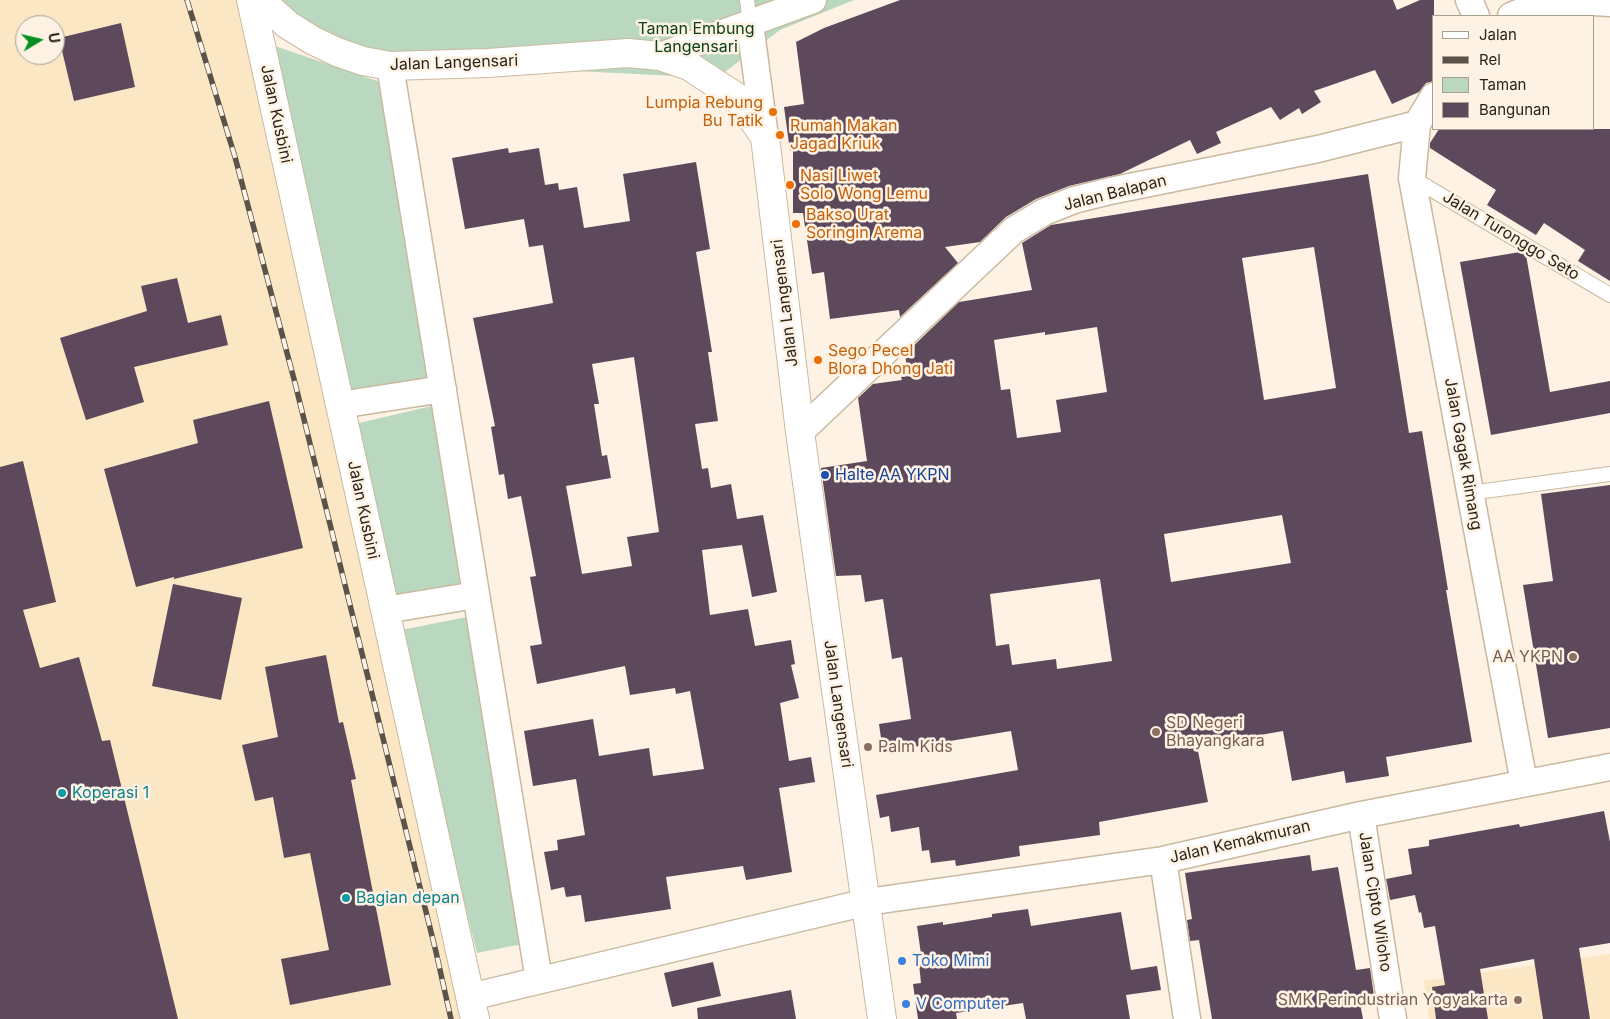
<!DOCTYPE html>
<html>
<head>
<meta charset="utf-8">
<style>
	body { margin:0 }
	#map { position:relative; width:1610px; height:1019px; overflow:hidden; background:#fdf2e3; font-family:Inter,sans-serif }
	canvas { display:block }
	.legend { position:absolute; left:1432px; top:15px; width:162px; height:115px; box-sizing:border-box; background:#fdf2e3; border:1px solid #a9a093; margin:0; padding:6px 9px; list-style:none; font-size:15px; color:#2b241b }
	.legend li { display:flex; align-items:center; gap:10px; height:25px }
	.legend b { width:25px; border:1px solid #a9a093 }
	.north { position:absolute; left:15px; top:15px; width:50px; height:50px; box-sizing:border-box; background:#fdf2e3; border:1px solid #a9a093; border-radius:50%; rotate:81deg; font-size:14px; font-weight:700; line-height:20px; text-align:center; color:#2b241b }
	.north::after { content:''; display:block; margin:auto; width:18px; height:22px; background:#048f20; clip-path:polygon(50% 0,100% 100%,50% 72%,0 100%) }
</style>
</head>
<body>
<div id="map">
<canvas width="1610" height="1019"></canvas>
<ul class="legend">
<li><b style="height:6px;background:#fff"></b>Jalan</li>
<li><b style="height:6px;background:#5b5349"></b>Rel</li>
<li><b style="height:14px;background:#bad8bf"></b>Taman</li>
<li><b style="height:14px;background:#5d495b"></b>Bangunan</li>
</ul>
<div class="north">U</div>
</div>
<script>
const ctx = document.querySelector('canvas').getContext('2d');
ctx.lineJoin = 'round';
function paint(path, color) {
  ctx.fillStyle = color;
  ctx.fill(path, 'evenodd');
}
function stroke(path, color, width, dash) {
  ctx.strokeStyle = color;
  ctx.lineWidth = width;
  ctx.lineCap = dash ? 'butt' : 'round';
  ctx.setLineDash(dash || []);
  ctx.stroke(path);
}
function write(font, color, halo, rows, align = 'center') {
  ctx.font = font + ' Inter,sans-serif';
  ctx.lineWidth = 5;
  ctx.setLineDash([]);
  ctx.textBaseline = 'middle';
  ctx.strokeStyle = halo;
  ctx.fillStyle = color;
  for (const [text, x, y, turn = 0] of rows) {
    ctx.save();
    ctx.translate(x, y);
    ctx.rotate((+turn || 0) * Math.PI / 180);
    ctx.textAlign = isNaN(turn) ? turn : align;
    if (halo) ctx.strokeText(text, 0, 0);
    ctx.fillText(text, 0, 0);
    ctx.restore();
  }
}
const built = new Path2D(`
	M 0,0 L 236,0 L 249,46 L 470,1019 L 0,1019 ZM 25,25 L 55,25 L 55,55 L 25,55 Z
	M 1610,954 L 1610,1019 L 1429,1019 L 1424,981 Z`);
const green = new Path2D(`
	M 271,0 L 854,0 L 780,30 L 717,78 L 393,62 L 304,34 Z
	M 272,45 L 380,82 L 435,381 L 349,400 Z
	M 440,404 L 474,599 L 399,613 L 355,424 Z
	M 472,616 L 537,941 L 477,953 L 454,861 L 401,630 Z`);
const building = new Path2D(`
	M 900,0 L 1393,0 L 1397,10 L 1420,0 L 1434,0 L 1434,81 L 1426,83 L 1419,92 L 1392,104 L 1375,70 L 1314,91 L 1321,102 L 1302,114 L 1299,108 L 1280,120 L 1271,107 L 1216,132 L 1221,143 L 1197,154 L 1190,140 L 1120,174 L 1069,186 L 1036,199 L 1006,217 L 980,242 L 945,247 L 958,263 L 900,317 L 899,310 L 830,319 L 824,272 L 812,274 L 803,213 L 793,213 L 793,150 L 790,151 L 784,107 L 804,104 L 796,42 L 824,28 Z
	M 121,23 L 135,87 L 74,101 L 59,38 Z
	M 1439,129 L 1610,129 L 1610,281 L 1578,261 L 1585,250 L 1544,223 L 1536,235 L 1487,205 L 1496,190 L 1430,148 L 1430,143 Z
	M 508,148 L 509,153 L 539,148 L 545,185 L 558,183 L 559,190 L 577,187 L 584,228 L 630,221 L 623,174 L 696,162 L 710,249 L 696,252 L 712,352 L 708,352 L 718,421 L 695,424 L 702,469 L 708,468 L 711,488 L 731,484 L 737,519 L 763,515 L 777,592 L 752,597 L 742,545 L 702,550 L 710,615 L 748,609 L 755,646 L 791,640 L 795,664 L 791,665 L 799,698 L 780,703 L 789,761 L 811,757 L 815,782 L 779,788 L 792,872 L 746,880 L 743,866 L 666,877 L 671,909 L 585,922 L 581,895 L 566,897 L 564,887 L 551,890 L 544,852 L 558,850 L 557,840 L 585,835 L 576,779 L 533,786 L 524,731 L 593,719 L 599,756 L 649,748 L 653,776 L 704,769 L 690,691 L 676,694 L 675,688 L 630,695 L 625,666 L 537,684 L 530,646 L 542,644 L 530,577 L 536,576 L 521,496 L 508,499 L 504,474 L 499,475 L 491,427 L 495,426 L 473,318 L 553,303 L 543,245 L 529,247 L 524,219 L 465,229 L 452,158 ZM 634,357 L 659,532 L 627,537 L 632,566 L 582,574 L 566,486 L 611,478 L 607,455 L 602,456 L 594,404 L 599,404 L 592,364 Z
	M 1368,174 L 1409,433 L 1422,431 L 1448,590 L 1446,590 L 1472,742 L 1386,757 L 1389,776 L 1346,783 L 1344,771 L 1292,781 L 1283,731 L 1197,746 L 1208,802 L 1099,822 L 1100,835 L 1019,846 L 1020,856 L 956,866 L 955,860 L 931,863 L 929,850 L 922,851 L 919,827 L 891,832 L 889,816 L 880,818 L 876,795 L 1018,770 L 1011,731 L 883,752 L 879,724 L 911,719 L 902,657 L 892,659 L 883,599 L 865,602 L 861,575 L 836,576 L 821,468 L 867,461 L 858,398 L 873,384 L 902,380 L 901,377 L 908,376 L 905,354 L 959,302 L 1032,290 L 1022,243 L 1051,225 ZM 1314,247 L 1336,388 L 1264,400 L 1242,258 ZM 1097,327 L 1107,392 L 1056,400 L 1061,432 L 1017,438 L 1010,389 L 1001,390 L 994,340 L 1045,332 L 1045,335 ZM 1282,515 L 1291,563 L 1171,582 L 1164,534 ZM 1100,579 L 1112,661 L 1057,669 L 1056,659 L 1012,665 L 1009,644 L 996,646 L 990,594 Z
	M 1520,252 L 1526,255 L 1550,392 L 1610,381 L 1610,413 L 1491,435 L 1460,262 Z
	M 177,278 L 188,323 L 221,315 L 228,345 L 134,367 L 144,402 L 86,420 L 60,338 L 147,311 L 141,286 Z
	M 269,401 L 303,548 L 174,579 L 174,577 L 136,587 L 104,469 L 198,443 L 193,420 Z
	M 23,461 L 56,602 L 23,610 L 40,668 L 79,657 L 102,741 L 110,740 L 178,1019 L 0,1019 L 0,467 Z
	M 1610,485 L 1610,728 L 1548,738 L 1523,585 L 1553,581 L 1541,494 Z
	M 173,584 L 242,598 L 221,700 L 152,686 Z
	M 326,655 L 339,723 L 343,722 L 356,779 L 351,780 L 391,985 L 290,1005 L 281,959 L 329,950 L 310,853 L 284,858 L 273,797 L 255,801 L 242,745 L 278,737 L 265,667 Z
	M 1604,811 L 1610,842 L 1610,943 L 1579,948 L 1590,1019 L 1543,1019 L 1534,959 L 1480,969 L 1488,1019 L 1436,1019 L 1432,987 L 1445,985 L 1435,926 L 1424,928 L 1421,912 L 1419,913 L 1415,895 L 1390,900 L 1387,883 L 1386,879 L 1412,874 L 1408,849 L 1429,846 L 1429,840 L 1519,824 L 1520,827 Z
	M 1310,855 L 1312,871 L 1338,867 L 1356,970 L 1370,968 L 1374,996 L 1359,998 L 1363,1019 L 1212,1019 L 1199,940 L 1190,941 L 1187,920 L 1192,919 L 1185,873 Z
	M 1028,909 L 1031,926 L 1121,912 L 1131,970 L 1157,966 L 1161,990 L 1126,995 L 1130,1019 L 1026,1019 L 1023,1003 L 956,1013 L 957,1019 L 918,1019 L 913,984 L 921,983 L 918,954 L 921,954 L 917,926 L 943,922 L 943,925 L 992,917 L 992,914 Z
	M 713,962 L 721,996 L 672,1007 L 664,973 Z
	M 791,990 L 796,1019 L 698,1019 L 697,1008 Z`);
const service = new Path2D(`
	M 747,0 L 750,24
	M 1412,178 L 1610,295
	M 1470,493 L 1610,474`);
const minor = new Path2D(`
	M 1469,0 L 1476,16
	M 1511,16 C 1538,3 1581,0 1610,3
	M 750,24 L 765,137
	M 660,56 L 813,0
	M 390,66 L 539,980
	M 1417,124 L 1412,178 L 1524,783
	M 340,405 L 443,389
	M 800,432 L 1014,230 L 1044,212 L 1074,200 L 1110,191 L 1318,149 L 1417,124 L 1434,96
	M 385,610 L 476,595
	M 1361,815 L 1393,1019
	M 1163,860 L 1187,1019
	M 470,997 L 867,902 L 1163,860 L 1361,815 L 1610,767`);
const tertiary = new Path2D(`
	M 251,0 L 475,1019`);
const secondary = new Path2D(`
	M 260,0 L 288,25 L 312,40 L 337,52 L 363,61 L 390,66 L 488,63 L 628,53 L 660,56 L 689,66 L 738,98 L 765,137 L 800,432 L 882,1019`);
const rail = new Path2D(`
	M 187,0 L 235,157 L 295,383 L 436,952 L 451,1019`);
const markers = [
	[773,112,5,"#e8710a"],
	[780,135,5,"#e8710a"],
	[790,185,5,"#e8710a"],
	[796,224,5,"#e8710a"],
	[818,360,5,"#e8710a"],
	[825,475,5,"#1a4fb4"],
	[1573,657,5,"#8d6e63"],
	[1156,732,5,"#8d6e63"],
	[868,747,5,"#8d6e63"],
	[62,793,5,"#0f9aa8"],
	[346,898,5,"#0f9aa8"],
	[902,961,5,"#3f7fe0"],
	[1518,1000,5,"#8d6e63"],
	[906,1004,5,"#3f7fe0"]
];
const parkNames = [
	["Taman Embung",696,29],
	["Langensari",696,47]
];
const streetNames = [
	["Jalan Langensari",454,63,-2],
	["Jalan Kusbini",276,114,78],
	["Jalan Balapan",1115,193,-14],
	["Jalan Turonggo Seto",1511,236,31],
	["Jalan Langensari",785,303,-97],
	["Jalan Gagak Rimang",1463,454,80],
	["Jalan Kusbini",363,510,78],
	["Jalan Langensari",838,704,82],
	["Jalan Kemakmuran",1240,842,-13],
	["Jalan Cipto Wiloho",1375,902,81]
];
const foodNames = [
	["Lumpia Rebung",763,103,"right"],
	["Bu Tatik",763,121,"right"],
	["Rumah Makan",790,126],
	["Jagad Kriuk",790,144],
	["Nasi Liwet",800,176],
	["Solo Wong Lemu",800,194],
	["Bakso Urat",806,215],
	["Soringin Arema",806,233],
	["Sego Pecel",828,351],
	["Blora Dhong Jati",828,369]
];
const transitNames = [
	["Halte AA YKPN",835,475]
];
const educationNames = [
	["AA YKPN",1563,657],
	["SD Negeri",1166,723,"left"],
	["Bhayangkara",1166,741,"left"],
	["Palm Kids",878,747,"left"],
	["SMK Perindustrian Yogyakarta",1508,1000]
];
const cultureNames = [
	["Koperasi 1",72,793],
	["Bagian depan",356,898]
];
const shopNames = [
	["Toko Mimi",912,961],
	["V Computer",916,1004]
];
paint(built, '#fce7c5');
paint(green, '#bad8bf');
paint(building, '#5d495b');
stroke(service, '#cab9a0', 16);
stroke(minor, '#cab9a0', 29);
stroke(tertiary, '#cab9a0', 30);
stroke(secondary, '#cab9a0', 30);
stroke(service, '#fff', 14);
stroke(minor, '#fff', 26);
stroke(tertiary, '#fff', 28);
stroke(secondary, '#fff', 28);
stroke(rail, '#5b5349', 5.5);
stroke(rail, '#fdf2e3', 4, [11]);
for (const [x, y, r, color] of markers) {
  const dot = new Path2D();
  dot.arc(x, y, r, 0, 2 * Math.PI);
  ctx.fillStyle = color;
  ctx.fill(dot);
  stroke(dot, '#fdf2e3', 2);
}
write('16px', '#0b411c', '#fdf2e3', parkNames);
write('16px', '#2b241b', '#fdf2e3', streetNames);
write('16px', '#c56008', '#fdf2e3', foodNames, 'left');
write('16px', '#164399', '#fdf2e3', transitNames, 'left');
write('16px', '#785e54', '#fdf2e3', educationNames, 'right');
write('16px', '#0d838f', '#fdf2e3', cultureNames, 'left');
write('16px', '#366cbe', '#fdf2e3', shopNames, 'left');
</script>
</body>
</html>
